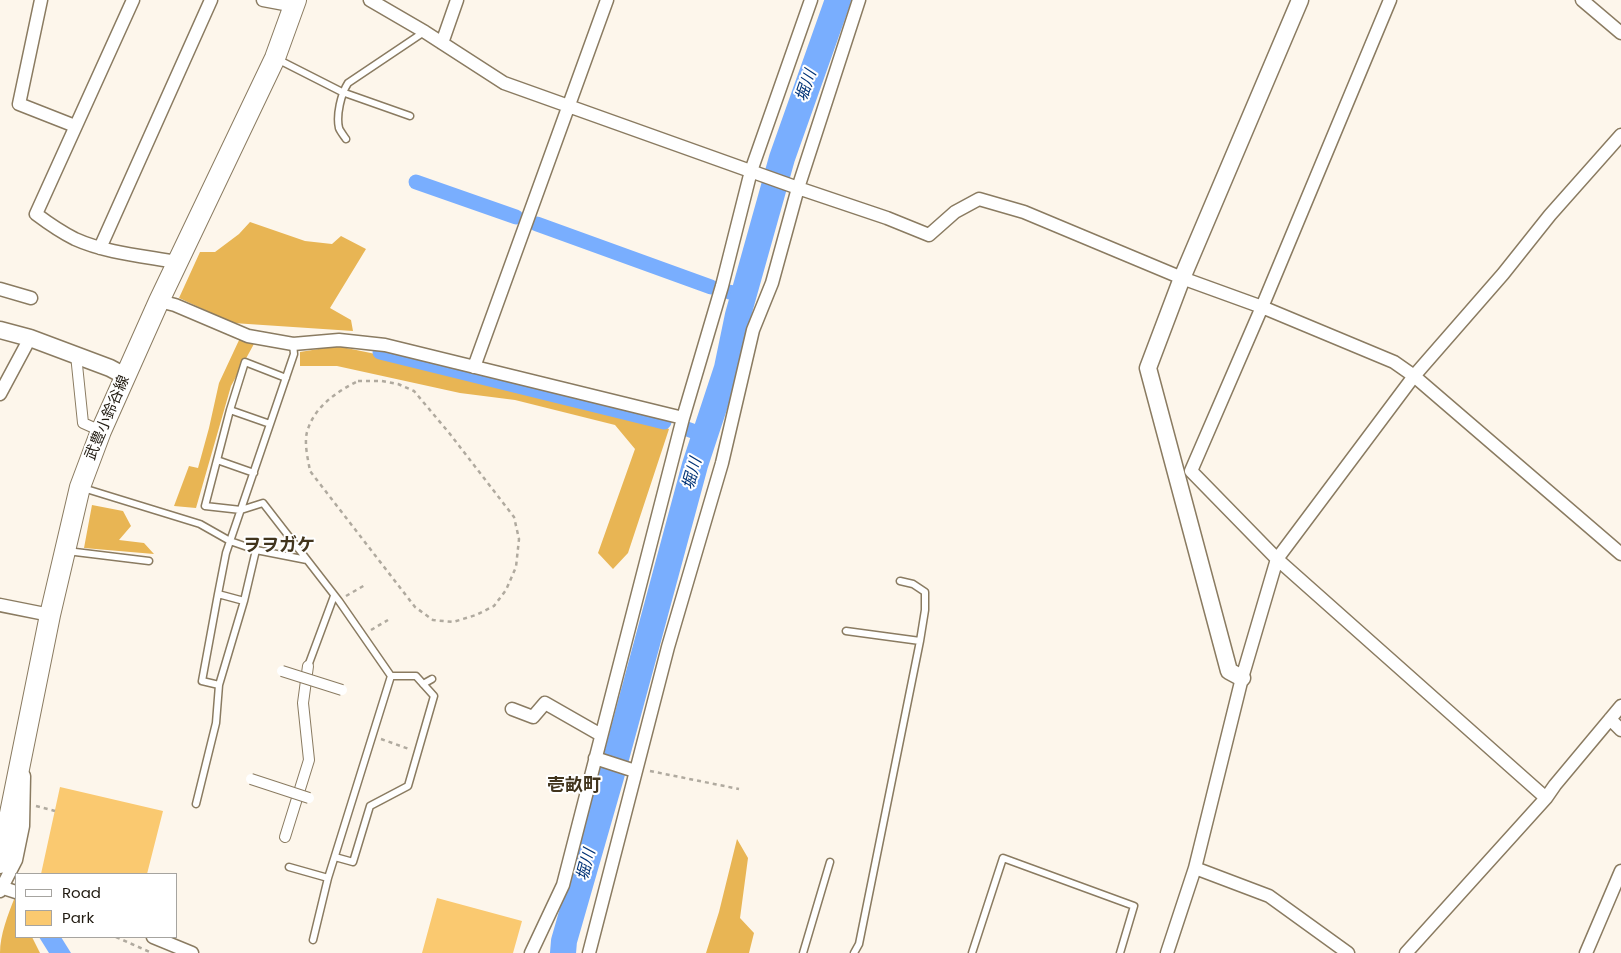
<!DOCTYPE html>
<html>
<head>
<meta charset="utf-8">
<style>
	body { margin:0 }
	#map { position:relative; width:1621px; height:953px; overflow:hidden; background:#fdf6eb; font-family:Poppins,sans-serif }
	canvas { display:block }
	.legend { position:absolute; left:15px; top:873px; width:162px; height:65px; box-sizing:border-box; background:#fff; border:1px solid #a6a4a0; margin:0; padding:6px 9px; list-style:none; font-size:15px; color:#211b11 }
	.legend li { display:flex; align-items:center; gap:10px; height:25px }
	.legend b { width:25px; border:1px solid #a6a4a0 }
</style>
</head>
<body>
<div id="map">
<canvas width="1621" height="953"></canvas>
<ul class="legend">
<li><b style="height:6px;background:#fff"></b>Road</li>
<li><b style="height:14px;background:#fac970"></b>Park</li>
</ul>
</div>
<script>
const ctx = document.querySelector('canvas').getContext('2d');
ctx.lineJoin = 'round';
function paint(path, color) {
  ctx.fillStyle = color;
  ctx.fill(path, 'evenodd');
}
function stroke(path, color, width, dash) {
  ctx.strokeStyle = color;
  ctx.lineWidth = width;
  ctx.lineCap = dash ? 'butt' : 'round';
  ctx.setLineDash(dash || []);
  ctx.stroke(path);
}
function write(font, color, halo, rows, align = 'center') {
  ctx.font = font + ' Poppins,"Noto Sans JP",sans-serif';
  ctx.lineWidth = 4;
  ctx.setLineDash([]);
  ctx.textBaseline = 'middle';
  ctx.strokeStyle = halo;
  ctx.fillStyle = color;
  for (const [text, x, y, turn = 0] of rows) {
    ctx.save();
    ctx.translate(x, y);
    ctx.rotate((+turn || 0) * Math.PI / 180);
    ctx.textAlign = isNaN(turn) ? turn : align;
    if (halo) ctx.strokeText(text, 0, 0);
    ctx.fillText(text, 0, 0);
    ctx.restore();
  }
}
const green = new Path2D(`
	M 60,787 L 163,811 L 147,874 L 41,874 Z
	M 437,898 L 522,921 L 513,953 L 422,953 Z`);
const forest = new Path2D(`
	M 250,222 L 305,241 L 332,244 L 341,236 L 366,249 L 330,308 L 351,320 L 353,331 L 233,323 L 179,298 L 200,252 L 215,252 L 239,234 Z
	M 240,338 L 255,342 L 231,386 L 196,508 L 174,506 L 189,466 L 198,468 L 209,428 L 219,383 Z
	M 337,346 L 409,361 L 531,389 L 648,418 L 669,429 L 628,553 L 613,569 L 598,553 L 635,449 L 615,425 L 515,400 L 460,393 L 337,366 L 300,366 L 300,352 Z
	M 92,505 L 123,511 L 131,526 L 119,540 L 144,543 L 154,554 L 84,548 Z
	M 737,839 L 748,858 L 740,918 L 754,933 L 749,953 L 706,953 L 719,912 Z
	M 15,897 L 16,937 L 32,937 L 40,953 L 0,953 C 0,935 8,914 15,897 Z`);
const water = new Path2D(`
	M 39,937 L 61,937 L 71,953 L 49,953 Z`);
const canal = new Path2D(`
	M 416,182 L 516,217
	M 537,224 L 711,287
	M 729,292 L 745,295
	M 380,352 L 664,422
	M 687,429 L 704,435`);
const river = new Path2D(`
	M 563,953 L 564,941 L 611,777 L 695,465 L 727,368 L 738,315 L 782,158 L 838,0`);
const path = new Path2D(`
	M 358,381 L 382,381 L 398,384 L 414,391 L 450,434 L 514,517 L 519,539 L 516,567 L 506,590 L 494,606 L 476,615 L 453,622 L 433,620 L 415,607 L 310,471 C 308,459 304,444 307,432 C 314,407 336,392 358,381 Z
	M 346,596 L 365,585
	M 371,630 L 388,620
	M 381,739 L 409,749
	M 650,771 L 739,789
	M 36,806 L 55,811
	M 116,937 L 152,953`);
const service = new Path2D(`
	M 277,59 L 342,92 L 410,116
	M 346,139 C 344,136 340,131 339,128 C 336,115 341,94 348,83 L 424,32
	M 230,410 L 245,362 L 286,378
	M 217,460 L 205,506 L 241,510 L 263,503 L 339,601 L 391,676 L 328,878 L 313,940
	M 254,473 L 217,460 L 230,410 L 270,424
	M 83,488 L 200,524 L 230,541 L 256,550 L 307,560
	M 67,551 L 149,561
	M 218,594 L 202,681 L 219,685
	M 244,601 L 218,594 L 226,553 L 294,354 L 293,344
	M 846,631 L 920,641
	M 308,666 L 334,596
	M 423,684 L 432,679
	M 196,804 L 216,723 L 219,685 L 244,601 L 256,550
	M 335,857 L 353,862 L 370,806 L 408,786 L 434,696 L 416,676 L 391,676
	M 289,867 L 328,878
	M 803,953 L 830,862
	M 854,953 L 859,944 L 920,641 L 925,610 L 925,592 L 913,584 L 900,581
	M 972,953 L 1003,858 L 1134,906 L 1120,953`);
const pedestrian = new Path2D(`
	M 76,355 L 83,423 L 101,431
	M 285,837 L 309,760 L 303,703 L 308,666`);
const minor = new Path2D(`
	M 41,0 L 19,104 L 75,126
	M 133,0 L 36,214 C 48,223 61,232 75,239 C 106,253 143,256 177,262
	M 263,0 L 295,6
	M 370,0 L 425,32 L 504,83 L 798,188 L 887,218 L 929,235 L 955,212 L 979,199 L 1024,212 L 1182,278 L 1262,307 L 1394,362 L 1414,376 L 1621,554
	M 1390,0 L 1262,307 L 1191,471 L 1277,559 L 1546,798
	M 1582,0 L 1621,33
	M 442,43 L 457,0
	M 100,248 L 211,0
	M 0,289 L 31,298
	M 159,301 L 175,305 L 248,336 L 293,344 L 339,340 L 385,345 L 683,418
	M 474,367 L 607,0
	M 0,394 L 30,338
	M 0,605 L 50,615
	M 512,709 L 533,717 L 545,703 L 601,735
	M 1610,719 L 1621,730
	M 595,758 L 635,771
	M 1195,868 L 1269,896 L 1348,953
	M 0,887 L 16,892
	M 0,891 L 16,860 L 23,826 L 24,776
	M 153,937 L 192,953
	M 531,953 L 563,885 L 683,418 L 722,286 L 751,171 L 811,0
	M 589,953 L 668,647 L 722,463 L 753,330 L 772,283 L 798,188 L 859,0
	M 1167,953 L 1195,868 L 1242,678 L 1277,559 L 1414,376 L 1503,274 L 1550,215 L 1621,135
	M 1406,953 L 1546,798 L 1555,785 L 1621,706
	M 1586,953 L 1621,871`);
const tertiary = new Path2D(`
	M 0,330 L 30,338 L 110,368 L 125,376
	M 1242,678 L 1229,671 L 1148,368 L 1182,278 L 1300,0`);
const primary = new Path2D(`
	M 0,863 L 50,615 L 80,487 L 101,431 L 159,301 L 275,58 L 296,0`);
const pedestrianBridge = new Path2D(`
	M 282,671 L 342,690
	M 251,779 L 309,798`);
const streetNames = [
	["武豊小鈴谷線",108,418,-67]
];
const waterNames = [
	["堀川",807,86,-71],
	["堀川",693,474,-74],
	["堀川",587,865,-75]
];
const quarterNames = [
	["ヲヲガケ",279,546],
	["壱畝町",574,786]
];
paint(green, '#fac970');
paint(forest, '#e8b554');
paint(water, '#79aefe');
stroke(canal, '#79aefe', 15);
stroke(river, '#79aefe', 26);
stroke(service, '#8a7b61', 9);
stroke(pedestrian, '#8a7b61', 12);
stroke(minor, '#8a7b61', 15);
stroke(tertiary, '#8a7b61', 19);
stroke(primary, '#8a7b61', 22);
stroke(path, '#b0aa9f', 2.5, [4, 4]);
stroke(service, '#fff', 6);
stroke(pedestrian, '#fff', 10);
stroke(minor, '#fff', 12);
stroke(tertiary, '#fff', 16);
stroke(primary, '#fff', 20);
stroke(pedestrianBridge, '#8a7b61', 12, []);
stroke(pedestrianBridge, '#fff', 10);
write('15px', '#211b11', '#fff', streetNames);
write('italic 16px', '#037', '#fff', waterNames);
write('bold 18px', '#42351d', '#fff', quarterNames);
</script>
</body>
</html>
